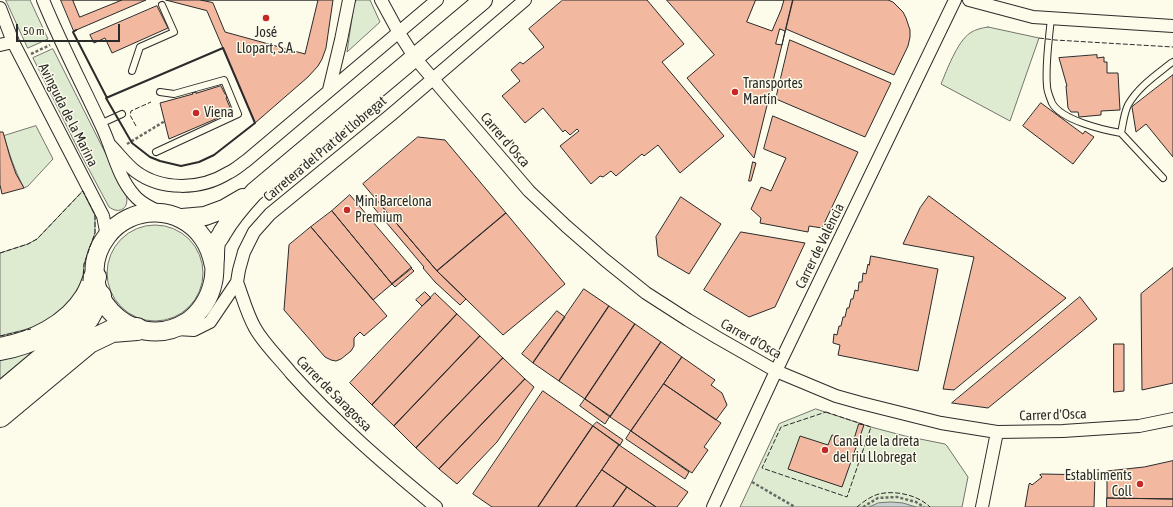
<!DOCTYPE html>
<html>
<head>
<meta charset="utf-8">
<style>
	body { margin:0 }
	#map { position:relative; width:1173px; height:507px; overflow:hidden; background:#fdfbea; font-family:"Asap Condensed",sans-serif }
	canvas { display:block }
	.scale { position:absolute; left:16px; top:24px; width:104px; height:18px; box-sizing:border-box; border:2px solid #2b2b2b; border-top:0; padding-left:5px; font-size:12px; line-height:14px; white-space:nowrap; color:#2b2b2b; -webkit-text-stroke:3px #fdfbea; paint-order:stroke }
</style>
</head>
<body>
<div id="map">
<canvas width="1173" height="507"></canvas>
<div class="scale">50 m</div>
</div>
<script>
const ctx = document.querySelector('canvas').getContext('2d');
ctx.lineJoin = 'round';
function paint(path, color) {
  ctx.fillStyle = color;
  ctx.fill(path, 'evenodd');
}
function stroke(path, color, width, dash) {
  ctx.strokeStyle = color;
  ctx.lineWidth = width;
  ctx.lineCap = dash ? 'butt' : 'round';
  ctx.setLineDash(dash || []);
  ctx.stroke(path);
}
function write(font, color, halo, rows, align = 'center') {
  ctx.font = font + ' "Asap Condensed",sans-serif';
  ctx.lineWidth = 3;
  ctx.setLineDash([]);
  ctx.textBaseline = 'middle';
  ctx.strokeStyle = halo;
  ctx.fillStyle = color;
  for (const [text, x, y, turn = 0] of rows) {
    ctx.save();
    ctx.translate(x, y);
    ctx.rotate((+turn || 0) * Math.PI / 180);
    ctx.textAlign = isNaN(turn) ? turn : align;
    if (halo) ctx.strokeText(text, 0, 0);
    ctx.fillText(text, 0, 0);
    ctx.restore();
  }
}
const green = new Path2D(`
	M 6,0 L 30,0 L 48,39 L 28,48 Z
	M 357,0 L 370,0 L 380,22 L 347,52 L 354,4 Z
	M 988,27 L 1039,38 L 1010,121 L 941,84 C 947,70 957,42 970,33 C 976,29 982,28 988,27 Z
	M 53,49 L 126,194 C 130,208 120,215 109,207 L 78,149 L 33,58 Z
	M 36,126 L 53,159 L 28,186 L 24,188 C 15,171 9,154 4,136 Z
	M 83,191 L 95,215 L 95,233 L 84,264 L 82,289 L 52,319 L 35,327 L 0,336 L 0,253 L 28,244 L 37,239 Z
	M107 273a48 48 0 1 1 96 0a48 48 0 1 1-96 0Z
	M 67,326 L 0,383 L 0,355 Z
	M 816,409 L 871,427 L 905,436 L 945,444 L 947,446 L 968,477 L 962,507 L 740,507 L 779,424 Z`);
const water = new Path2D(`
	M 891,502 L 903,503 L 916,507 L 869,507 L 878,503 Z`);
const building = new Path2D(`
	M 61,0 L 146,0 L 74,31 Z
	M 73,0 L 122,0 L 80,17 Z
	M 166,0 L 333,0 L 326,48 L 322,59 L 318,66 L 308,77 L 255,123 L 207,11 Z
	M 201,0 L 318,0 L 305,54 L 225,32 L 213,3 Z
	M 563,0 L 647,0 L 684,44 L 662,62 L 724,136 L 680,173 L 658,145 L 644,156 L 642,154 L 616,176 L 611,171 L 603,177 L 600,176 L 591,184 L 560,146 L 579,131 L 577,129 L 570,135 L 565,130 L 563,132 L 543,108 L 525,123 L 502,96 L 520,81 L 511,70 L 520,62 L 523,64 L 544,47 L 529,29 Z
	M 667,0 L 793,0 L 754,158 L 687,78 L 714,55 Z
	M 756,0 L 784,0 L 781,10 L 772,31 L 747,22 Z
	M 793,0 L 888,0 L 893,2 L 903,12 L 906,18 L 910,30 L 910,37 L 908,46 L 894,75 L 786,29 Z
	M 157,6 L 168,28 L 112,53 L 105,38 L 94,43 L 90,35 Z
	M 780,29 L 785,31 L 782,45 L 776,44 Z
	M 790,40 L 891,83 L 865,137 L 776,99 Z
	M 1097,55 L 1097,58 L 1104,57 L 1104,62 L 1107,62 L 1107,73 L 1118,73 L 1120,110 L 1101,111 L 1101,115 L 1079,117 L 1078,112 L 1071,112 L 1068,108 L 1066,86 L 1067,86 L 1059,58 Z
	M 1173,75 L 1173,157 L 1146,124 L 1136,132 L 1132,107 Z
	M 221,86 L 225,94 L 226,94 L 227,97 L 226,98 L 232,112 L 169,139 L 160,103 L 193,94 L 192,93 L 196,92 L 196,93 Z
	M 1041,103 L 1083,134 L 1085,131 L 1094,137 L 1073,164 L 1023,126 Z
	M 773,116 L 858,152 L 822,228 L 809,226 L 808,232 L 760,223 L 761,218 L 751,209 L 761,187 L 771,191 L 786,158 L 764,149 Z
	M 0,132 L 3,132 L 10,157 L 16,174 L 24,188 L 2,194 L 0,185 Z
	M 418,137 L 445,140 L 506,213 L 437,271 L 363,184 Z
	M 753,162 L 756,163 L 751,181 L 749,181 Z
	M 350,195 L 412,268 L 392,284 L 332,211 Z
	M 929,196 L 1066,298 L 954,390 L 943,389 L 974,257 L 903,244 L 920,208 Z
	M 681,197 L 721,224 L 689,274 L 658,256 L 656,237 Z
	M 375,198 L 437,271 L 466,299 L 460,305 L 435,282 L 423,268 L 424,267 L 369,202 Z
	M 332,211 L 392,284 L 373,300 L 311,227 Z
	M 506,213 L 565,284 L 503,335 L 437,271 Z
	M 311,227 L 387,316 L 364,336 L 360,332 L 354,338 L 354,346 L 351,351 L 341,359 L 336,361 L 331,360 L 325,357 L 284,310 L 289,245 Z
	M 741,232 L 805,243 L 775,307 L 749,317 L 704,290 Z
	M 871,256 L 938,269 L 918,371 L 838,355 L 840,345 L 833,343 L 834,334 L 837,335 L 839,326 L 841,326 L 843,317 L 845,317 L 847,308 L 849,308 L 851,299 L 853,299 L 855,290 L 858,291 L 859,282 L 862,282 L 863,273 L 866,274 L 868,264 L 869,265 Z
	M 411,268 L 414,271 L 395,287 L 392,284 Z
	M 1173,268 L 1173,383 L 1142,390 L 1141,294 Z
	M 584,289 L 609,306 L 559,381 L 533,363 Z
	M 425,292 L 431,298 L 422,306 L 416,300 Z
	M 435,293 L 457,314 L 372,405 L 350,383 Z
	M 1080,297 L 1097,319 L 988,408 L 952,403 Z
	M 609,306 L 635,324 L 585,399 L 559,381 Z
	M 557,311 L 565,317 L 533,363 L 522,354 Z
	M 457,314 L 480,336 L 394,426 L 372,405 Z
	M 635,324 L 661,342 L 610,417 L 585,399 Z
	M 480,336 L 503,358 L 416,448 L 394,426 Z
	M 661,342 L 682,357 L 631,431 L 610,417 Z
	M 1114,344 L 1124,344 L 1124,391 L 1114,392 Z
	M 682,357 L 715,380 L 711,385 L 722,393 L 727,405 L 716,420 L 664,384 Z
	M 503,358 L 525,379 L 439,469 L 416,448 Z
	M 525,379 L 534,387 L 497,442 L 457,484 L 439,469 Z
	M 664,384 L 721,423 L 704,447 L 708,450 L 692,473 L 631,431 Z
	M 543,391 L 593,426 L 538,507 L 492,507 L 473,494 Z
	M 585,399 L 610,416 L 605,424 L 580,406 Z
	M 597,422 L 623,440 L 620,445 L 593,426 Z
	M 859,424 L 864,425 L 842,487 L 788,469 L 800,436 L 828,445 L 832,435 L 853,441 Z
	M 593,426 L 619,445 L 576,507 L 538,507 Z
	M 631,431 L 689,472 L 685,479 L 626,439 Z
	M 619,445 L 688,492 L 677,507 L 656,507 L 602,470 Z
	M 1173,461 L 1173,499 L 1107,498 L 1107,471 L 1144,467 Z
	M 602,470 L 627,487 L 613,507 L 576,507 Z
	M 1042,474 L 1095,475 L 1094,507 L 1025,507 L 1029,484 L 1030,483 L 1032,485 L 1042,477 L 1040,475 Z
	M 627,487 L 656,507 L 613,507 Z
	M 1107,498 L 1173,499 L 1173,507 L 1107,507 Z`);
const path = new Path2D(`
	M 31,54 L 50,45
	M 127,144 L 165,121
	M 752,482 L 795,507
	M 863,507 L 878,498 L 897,497 L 916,502 L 924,507`);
const lane = new Path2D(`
	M 1051,18 C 1049,39 1045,65 1047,86 C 1047,91 1050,98 1052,103 C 1061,120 1103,130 1121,133 C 1123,124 1124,113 1128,105 C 1138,87 1156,75 1171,63 L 1173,62
	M 132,71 L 140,47 L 174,32 L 162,5
	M 100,124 L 122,114
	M 1121,133 L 1163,178
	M 156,152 L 238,114 L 224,80 L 174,94 L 160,92`);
const street = new Path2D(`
	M 43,0 C 61,44 83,86 103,129 C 113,151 118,177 134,195 C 140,203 150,207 159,212
	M 381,0 L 399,33 L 415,58 L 529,191 L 566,226 L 605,260 L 646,293 L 688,320 L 718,338 L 776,371 L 836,396 L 861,403 L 941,423 L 997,432 L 1063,431 L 1139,426 L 1173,419
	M 969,0 L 1033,17 L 1173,26
	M 0,8 L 13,42 L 103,216 L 107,236
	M 0,45 L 13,42
	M 329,90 L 341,40 L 349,0
	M 109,144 C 118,153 126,164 135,171 C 161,191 201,190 228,173 C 235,170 240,165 246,161 L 437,0
	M 237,282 C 243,298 247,314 255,328 C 264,344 279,358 291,373 C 335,422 385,465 436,507
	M 176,329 L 194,330 L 210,322 L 237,282 L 239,270 L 244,252 L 254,232 L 270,214 L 392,114 L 525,0
	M 713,507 L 776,371 L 955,0
	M 982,507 L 997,432`);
const secondary = new Path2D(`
	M 182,218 L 205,216 L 224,209 L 243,198
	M 214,266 C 212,256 209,246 203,238 C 181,205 131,204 107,236 C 67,288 131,357 187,322 C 200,313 210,298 213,282 C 215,275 214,266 215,258 C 215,253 215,247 216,243 C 217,240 221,236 222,233 C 231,218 242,205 254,192 L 483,0`);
const highway = new Path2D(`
	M 0,349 C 33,343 68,326 86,297 C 90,291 92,284 95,277
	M 0,394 L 74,332 L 88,318 L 100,296
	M 0,416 L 89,342 L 112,331 L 137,329`);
const fence = new Path2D(`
	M 1039,38 L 1055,40 L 1173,47
	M 136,126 L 130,115 L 131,111 L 151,102
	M 0,253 L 28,244 L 37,239 L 83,191 L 95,215 L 95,233 L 84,264 L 83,281
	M 0,336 L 31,329
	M 826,412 L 871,427 L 847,497 L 762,468 L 781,427 Z
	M 857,507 C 863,502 871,496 879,494 C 895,490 918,495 930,507`);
const wall = new Path2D(`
	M 76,30 L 73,32 L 107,98
	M 223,48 L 255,123 L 214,155 L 199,162 L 181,166 L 160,161 L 150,157 L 132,143 L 106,98 Z`);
const markers = [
	[266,18,4,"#c62828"],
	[735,92,4,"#c62828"],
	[196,113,4,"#c62828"],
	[347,210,4,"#c62828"],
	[825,450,4,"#c62828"],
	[1140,484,4,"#c62828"]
];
const poiNames = [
	["José",266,33,"center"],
	["Llopart, S.A.",266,49,"center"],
	["Transportes",743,84],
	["Martín",743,100],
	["Viena",204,113],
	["Mini Barcelona",355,202],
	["Premium",355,218],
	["Canal de la dreta",833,442],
	["del riu Llobregat",833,458],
	["Establiments",1132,476,"right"],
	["Coll",1132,492,"right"]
];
const streetNames = [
	["Avinguda de la Marina",68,115,63],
	["Carrer d'Osca",505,140,49],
	["Carretera del Prat de Llobregat",325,149,-40],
	["Carrer de València",820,246,-64],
	["Carrer d'Osca",751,339,29],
	["Carrer de Saragossa",334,394,45],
	["Carrer d'Osca",1053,415,-2]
];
paint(green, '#deebd1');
stroke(green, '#74746e', 1);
paint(water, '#c7d0d0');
stroke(water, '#74746e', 1);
paint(building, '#f2b8a0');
stroke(building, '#2b2b2b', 1);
stroke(lane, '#2b2b2b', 8);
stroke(street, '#2b2b2b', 14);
stroke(secondary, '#2b2b2b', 20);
stroke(highway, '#2b2b2b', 24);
stroke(path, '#6a6964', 2.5, [3, 2]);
stroke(lane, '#fdfbea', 6);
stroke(street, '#fdfbea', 12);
stroke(secondary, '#fdfbea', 18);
stroke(highway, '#fdfbea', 22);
stroke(fence, '#2b2b2b', 1, [5, 2]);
stroke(wall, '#2b2b2b', 2);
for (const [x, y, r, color] of markers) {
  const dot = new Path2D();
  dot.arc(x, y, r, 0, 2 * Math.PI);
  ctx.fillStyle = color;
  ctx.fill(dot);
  stroke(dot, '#fdfbea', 1.5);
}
write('14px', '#2b2b2b', '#fdfbea', poiNames, 'left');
write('14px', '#2b2b2b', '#fdfbea', streetNames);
</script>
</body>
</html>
